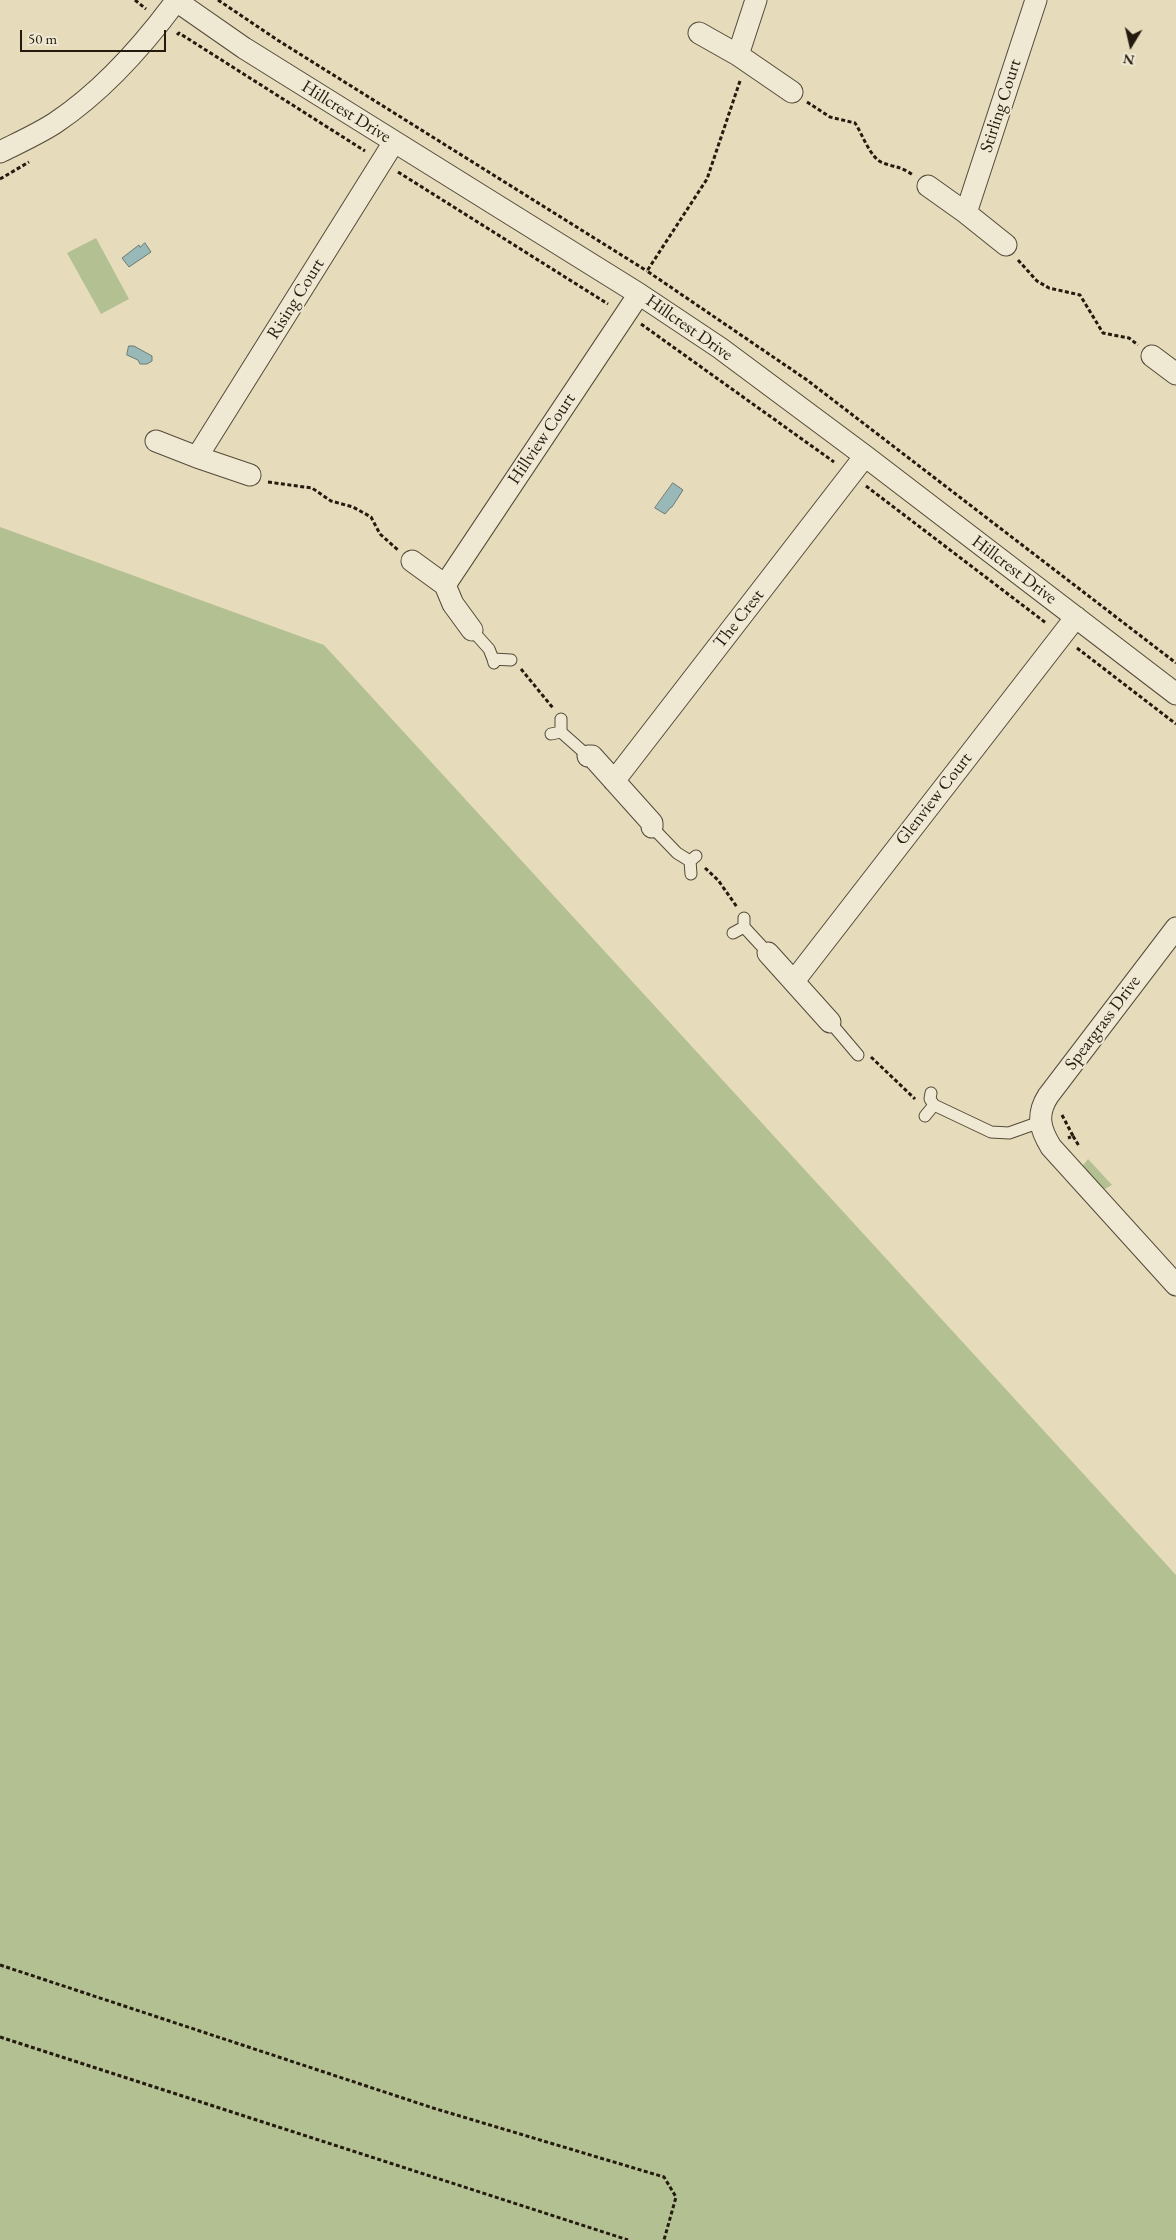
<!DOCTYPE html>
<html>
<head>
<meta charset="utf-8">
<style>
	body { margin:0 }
	#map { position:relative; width:1176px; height:2240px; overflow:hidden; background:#e6dcbb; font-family:"EB Garamond",serif }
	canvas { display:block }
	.north { position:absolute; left:1106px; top:20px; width:50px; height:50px; -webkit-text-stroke:4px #efe8d3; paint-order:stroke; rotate:189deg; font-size:14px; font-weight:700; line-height:20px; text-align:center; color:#241a0e }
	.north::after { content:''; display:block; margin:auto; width:18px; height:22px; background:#241a0e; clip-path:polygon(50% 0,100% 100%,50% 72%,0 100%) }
	.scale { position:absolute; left:20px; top:30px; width:146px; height:22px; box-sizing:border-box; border:2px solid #241a0e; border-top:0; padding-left:6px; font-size:15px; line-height:18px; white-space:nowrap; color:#241a0e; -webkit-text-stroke:4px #efe8d3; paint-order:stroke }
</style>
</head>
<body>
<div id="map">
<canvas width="1176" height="2240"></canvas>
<div class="north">N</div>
<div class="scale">50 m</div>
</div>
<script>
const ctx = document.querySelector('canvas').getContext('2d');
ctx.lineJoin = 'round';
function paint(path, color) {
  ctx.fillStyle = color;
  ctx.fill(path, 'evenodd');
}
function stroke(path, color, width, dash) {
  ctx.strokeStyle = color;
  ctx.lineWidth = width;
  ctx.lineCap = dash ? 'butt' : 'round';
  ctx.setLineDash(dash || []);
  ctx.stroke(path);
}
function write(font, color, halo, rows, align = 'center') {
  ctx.font = font + ' "EB Garamond",serif';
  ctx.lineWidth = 4;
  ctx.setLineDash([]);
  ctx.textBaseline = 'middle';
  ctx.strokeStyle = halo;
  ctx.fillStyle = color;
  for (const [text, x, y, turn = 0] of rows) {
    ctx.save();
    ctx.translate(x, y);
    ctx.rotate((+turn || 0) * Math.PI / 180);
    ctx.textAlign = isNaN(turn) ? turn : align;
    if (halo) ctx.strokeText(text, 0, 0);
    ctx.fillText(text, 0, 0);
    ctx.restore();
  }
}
const green = new Path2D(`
	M 96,238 L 129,299 L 101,314 L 67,253 Z
	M 0,527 L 324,645 L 1176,1575 L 1176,2240 L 0,2240 Z
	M 1088,1159 L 1112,1185 L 1101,1191 L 1081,1168 Z`);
const water = new Path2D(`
	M 145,243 L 151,252 L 129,267 L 122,258 L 139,245 L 140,247 Z
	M 129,346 L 134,346 L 152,356 L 152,361 L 147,364 L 140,364 L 138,360 L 127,355 Z
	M 673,483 L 683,490 L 672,507 L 671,507 L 665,514 L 655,508 Z`);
const path = new Path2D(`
	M 135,0 L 146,9
	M 218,0 L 279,41 L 647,271
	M 177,35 L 179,33 L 365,151
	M 740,81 L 707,179 L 647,271 L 807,380 L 1176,663
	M 807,102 L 830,117 L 855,123 C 863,135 870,158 883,163 C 897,168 900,166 913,175
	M 398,172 L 608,304
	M 0,179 L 29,162
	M 1018,260 L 1037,281 L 1049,288 L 1080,295 L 1103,333 L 1129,338 L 1138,345
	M 641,324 L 834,462
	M 268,482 L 312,488 L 331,501 L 353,507 L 371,517 L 380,534 L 398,550
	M 866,486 L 1046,623
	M 1077,648 L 1176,724
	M 521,669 L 553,708
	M 705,868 L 718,880 L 737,907
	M 871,1057 L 915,1099
	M 1062,1115 L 1073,1136 L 1068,1138
	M 1073,1136 L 1079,1146
	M 0,1965 L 433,2108 L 664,2177 L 676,2197 L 664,2240
	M 0,2037 L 628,2240`);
const service = new Path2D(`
	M 472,630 L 489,649 L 493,659
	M 494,663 L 493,659 L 511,660
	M 561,732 L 588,756
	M 551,734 L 561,732 L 561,719
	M 652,827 L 677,853 L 690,861
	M 691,874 L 690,861 L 696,856
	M 744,927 L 768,953
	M 733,933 L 744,927 L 744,918
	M 830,1022 L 858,1055
	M 931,1093 L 930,1099 L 934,1105 L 991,1132 L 1009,1133 L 1040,1122
	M 925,1116 L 934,1105`);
const minor = new Path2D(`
	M 175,0 L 244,48 L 639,294 L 720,348 L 865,456 L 1176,694
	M 756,0 L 738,55 L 792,92
	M 699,33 L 738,55
	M 0,152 C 18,143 38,134 55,123 C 103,91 142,47 176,1
	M 928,186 L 966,213
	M 1006,245 L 966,213 L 1036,0
	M 1152,356 L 1176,374
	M 156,441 L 197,457
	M 250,475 L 197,457 L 394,142
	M 412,561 L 445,585
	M 472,630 L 453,604 L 445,585 L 639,294
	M 588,756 L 592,756 L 652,823 L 652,827
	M 614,781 L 865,456
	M 1176,928 L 1048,1096 C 1036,1115 1040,1129 1051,1147 L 1176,1285
	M 768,953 L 830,1022
	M 794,981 L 1076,617`);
const streetNames = [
	["Stirling Court",1001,106,-72],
	["Hillcrest Drive",346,112,32],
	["Rising Court",296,299,-58],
	["Hillcrest Drive",689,328,35],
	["Hillview Court",542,439,-56],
	["Hillcrest Drive",1014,570,37],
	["The Crest",739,619,-52],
	["Glenview Court",934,799,-52],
	["Speargrass Drive",1103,1023,-53]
];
paint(green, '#b3c091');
paint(water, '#99b9b9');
stroke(water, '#6a7975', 1);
stroke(service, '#544a39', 13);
stroke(minor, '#544a39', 23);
stroke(path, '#241a0e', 3, [4, 2.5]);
stroke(service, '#efe8d3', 11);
stroke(minor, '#efe8d3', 21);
write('18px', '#241a0e', '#efe8d3', streetNames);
</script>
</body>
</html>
